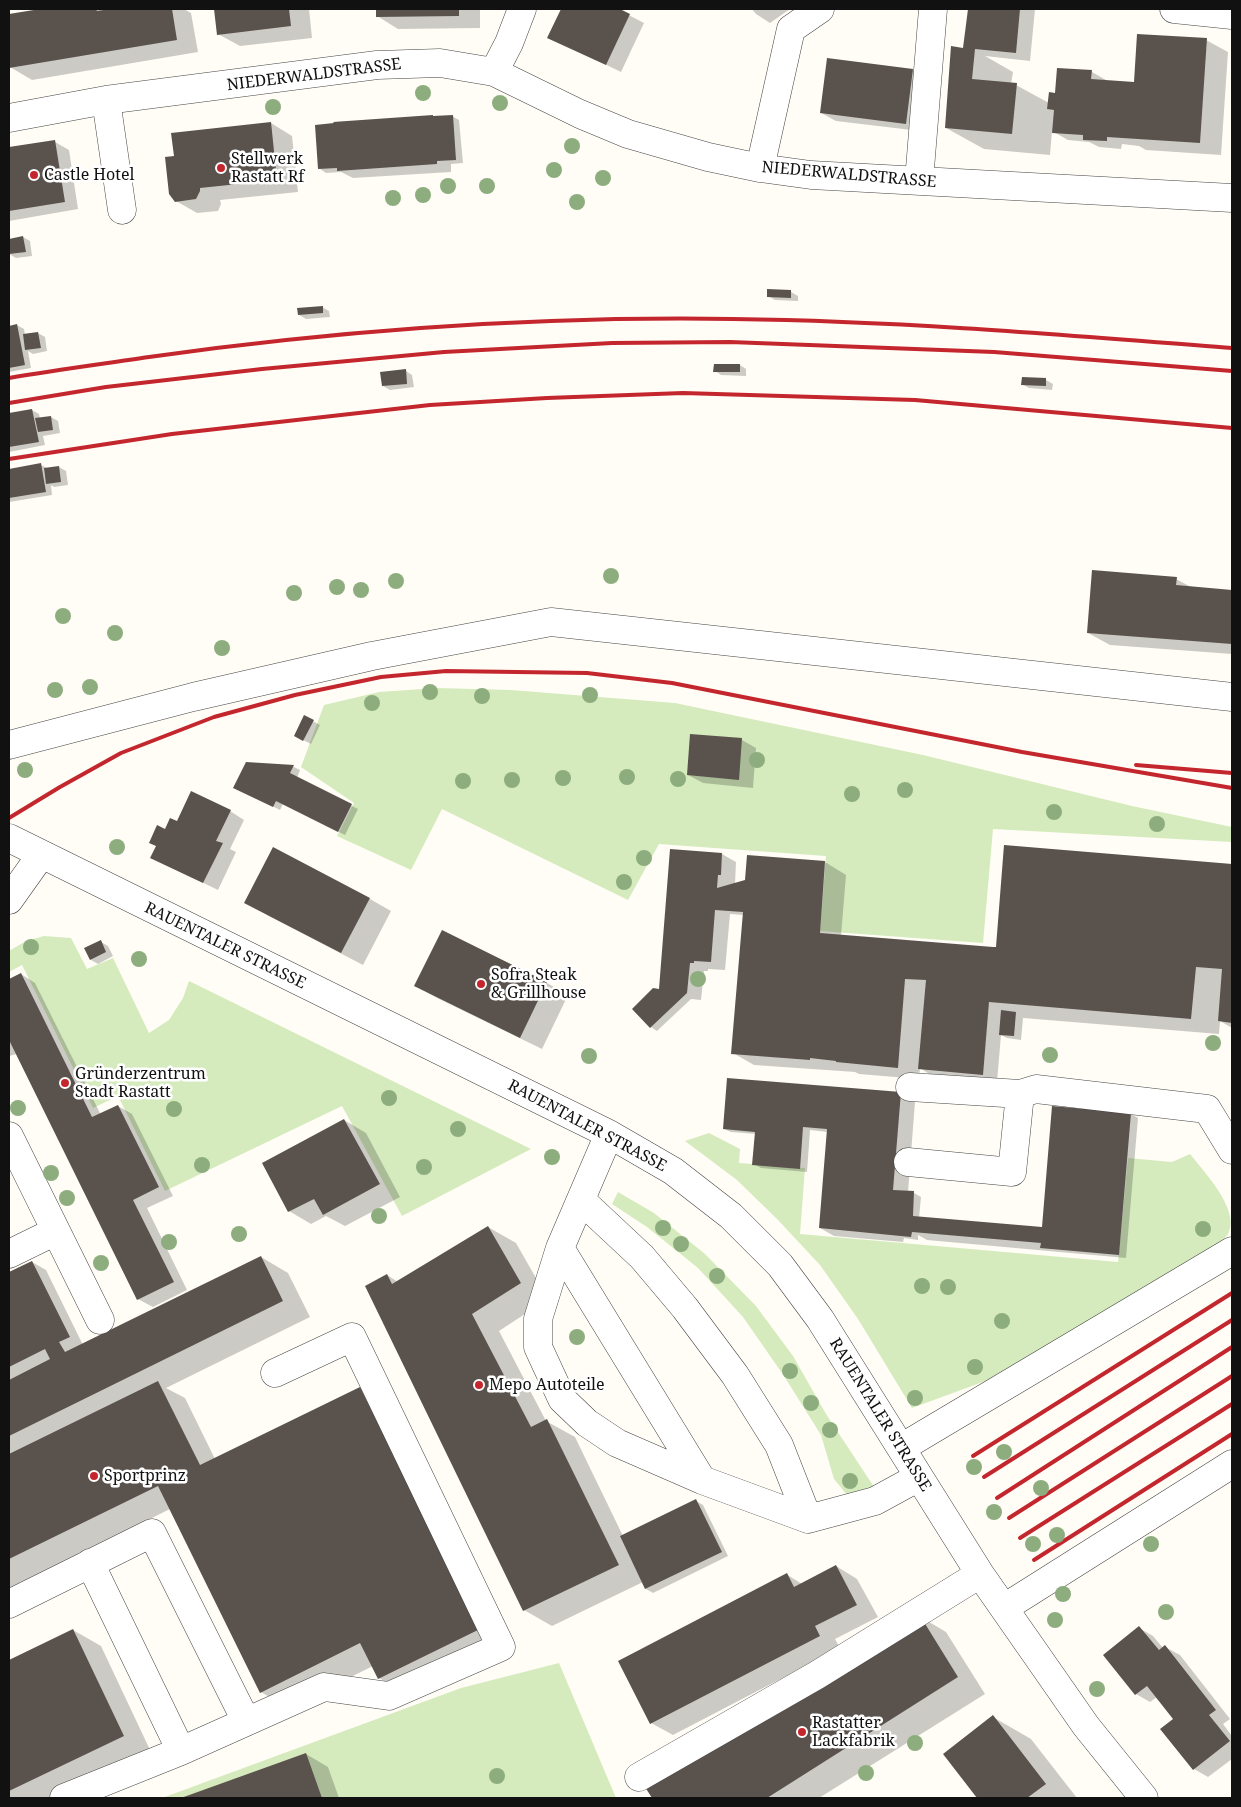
<!DOCTYPE html>
<html>
<head>
<meta charset="utf-8">
<style>
	body { margin:0 }
	#map { position:relative; width:1241px; height:1807px; overflow:hidden; background:#fffdf5; font-family:"Noto Serif",serif }
	canvas { display:block }
	.frame { position:absolute; inset:0; border:10px solid #111; pointer-events:none }
</style>
</head>
<body>
<div id="map">
<canvas width="1241" height="1807"></canvas>
<div class="frame"></div>
</div>
<script>
const ctx = document.querySelector('canvas').getContext('2d');
ctx.lineJoin = 'round';
function paint(path, color) {
  ctx.fillStyle = color;
  ctx.fill(path, 'evenodd');
}
function stroke(path, color, width, dash) {
  ctx.strokeStyle = color;
  ctx.lineWidth = width;
  ctx.lineCap = dash ? 'butt' : 'round';
  ctx.setLineDash(dash || []);
  ctx.stroke(path);
}
function write(font, color, halo, rows, align = 'center') {
  ctx.font = font + ' "Noto Serif",serif';
  ctx.lineWidth = 5;
  ctx.setLineDash([]);
  ctx.textBaseline = 'middle';
  ctx.strokeStyle = halo;
  ctx.fillStyle = color;
  for (const [text, x, y, turn = 0] of rows) {
    ctx.save();
    ctx.translate(x, y);
    ctx.rotate((+turn || 0) * Math.PI / 180);
    ctx.textAlign = isNaN(turn) ? turn : align;
    if (halo) ctx.strokeText(text, 0, 0);
    ctx.fillText(text, 0, 0);
    ctx.restore();
  }
}
const green = new Path2D(`
	M 437,688 L 511,690 L 675,703 L 923,755 L 1132,806 L 1232,827 L 1232,842 L 993,829 L 983,943 L 820,931 L 826,856 L 659,844 L 628,900 L 442,809 L 411,870 L 337,836 L 354,803 L 301,767 L 324,705 L 379,692 Z
	M 44,936 L 71,938 L 87,969 L 113,958 L 149,1033 L 169,1020 L 183,998 L 189,981 L 531,1149 L 402,1216 L 342,1106 L 165,1191 L 118,1096 L 93,1108 L 22,965 L 9,972 L 9,951 L 26,941 Z
	M 709,1133 L 740,1149 L 739,1163 L 805,1168 L 800,1234 L 1118,1262 L 1128,1158 L 1172,1162 L 1190,1154 C 1204,1172 1241,1210 1228,1234 C 1225,1239 1218,1243 1214,1247 L 1010,1372 L 912,1408 L 858,1319 L 820,1265 L 778,1220 L 737,1180 L 685,1141 Z
	M 618,1192 L 654,1213 L 705,1254 L 756,1306 L 793,1356 L 826,1414 L 874,1487 L 867,1493 L 847,1495 L 834,1479 L 821,1435 L 784,1376 L 743,1317 L 698,1268 L 647,1227 L 612,1204 Z
	M 559,1663 L 616,1798 L 162,1798 L 461,1688 Z`);
const shadow = new Path2D(`
	M 48,9 L 184,9 L 191,13 L 198,52 L 32,80 L 10,67 L 9,58 L 9,15 Z
	M 215,9 L 309,9 L 312,38 L 240,46 L 218,34 Z
	M 377,9 L 480,9 L 480,28 L 398,29 L 377,16 Z
	M 562,9 L 617,9 L 644,23 L 621,72 L 549,37 Z
	M 752,9 L 790,9 L 770,23 L 756,14 Z
	M 969,9 L 1035,9 L 1030,61 L 985,56 L 1013,72 L 1011,84 L 1016,85 L 1049,103 L 1056,94 L 1092,72 L 1106,80 L 1106,81 L 1135,83 L 1206,40 L 1228,52 L 1221,155 L 1146,150 L 1139,146 L 1122,144 L 1121,149 L 1099,147 L 1089,142 L 1068,140 L 1052,131 L 1050,155 L 984,149 L 946,128 L 967,49 L 965,47 Z
	M 913,70 L 927,78 L 920,131 L 836,121 L 821,113 Z
	M 433,116 L 436,117 L 452,116 L 459,120 L 463,163 L 451,164 L 451,172 L 353,178 L 341,172 L 326,173 L 320,169 L 335,123 Z
	M 271,123 L 292,136 L 298,192 L 220,200 L 221,204 L 218,211 L 197,213 L 176,201 L 175,157 Z
	M 55,142 L 69,150 L 78,209 L 9,221 L 9,149 Z
	M 23,237 L 30,241 L 32,256 L 16,258 L 9,254 L 9,240 Z
	M 768,290 L 791,292 L 798,296 L 798,301 L 775,300 L 768,296 Z
	M 322,307 L 329,311 L 330,317 L 306,319 L 299,315 Z
	M 17,325 L 24,329 L 25,335 L 38,333 L 45,337 L 47,351 L 33,354 L 28,351 L 31,368 L 9,372 L 9,327 Z
	M 740,365 L 746,369 L 746,376 L 721,375 L 715,371 Z
	M 406,371 L 412,375 L 414,387 L 390,390 L 383,386 Z
	M 1046,380 L 1053,384 L 1052,390 L 1029,388 L 1022,384 Z
	M 32,410 L 39,414 L 40,419 L 51,417 L 58,421 L 60,433 L 43,436 L 45,445 L 9,452 L 9,414 Z
	M 41,465 L 49,469 L 59,467 L 66,471 L 68,485 L 54,487 L 51,485 L 52,495 L 9,502 L 9,471 Z
	M 1176,579 L 1191,587 L 1232,591 L 1232,654 L 1110,645 L 1088,633 Z
	M 305,717 L 320,725 L 311,744 L 295,736 Z
	M 692,736 L 742,740 L 756,748 L 753,788 L 703,783 L 688,775 Z
	M 247,763 L 294,767 L 300,770 L 297,778 L 358,809 L 345,835 L 283,804 L 280,810 L 242,791 Z
	M 230,811 L 244,820 L 230,849 L 236,852 L 218,890 L 152,858 L 166,831 L 177,822 Z
	M 1006,846 L 1232,865 L 1232,1028 L 1220,1021 L 1219,1034 L 1023,1018 L 1021,1040 L 1007,1038 L 1001,1035 L 997,1082 L 934,1077 L 920,1068 L 919,1079 L 859,1074 L 855,1072 L 754,1065 L 733,1053 L 744,915 L 730,914 L 725,970 L 708,969 L 708,971 L 704,971 L 701,1000 L 691,999 L 657,1031 L 651,1027 L 633,1009 L 660,990 L 722,854 L 736,862 L 735,884 L 745,881 L 749,856 L 825,862 L 846,875 L 841,936 L 997,948 Z
	M 370,899 L 391,911 L 363,965 L 267,915 Z
	M 442,932 L 547,983 L 568,995 L 542,1049 L 437,998 L 416,986 Z
	M 101,942 L 108,946 L 113,956 L 98,964 L 91,960 Z
	M 21,974 L 35,983 L 101,1115 L 118,1106 L 132,1114 L 173,1196 L 147,1208 L 187,1290 L 153,1307 L 138,1299 L 17,1054 L 9,1056 L 9,981 Z
	M 901,1094 L 915,1102 L 908,1192 L 914,1193 L 921,1197 L 919,1218 L 1043,1229 L 1053,1107 L 1131,1114 L 1138,1118 L 1126,1258 L 927,1240 L 918,1235 L 918,1240 L 904,1238 L 903,1242 L 834,1236 L 820,1228 L 828,1132 L 810,1130 L 807,1172 L 761,1168 L 754,1164 L 756,1134 L 731,1132 L 724,1129 Z
	M 344,1120 L 366,1133 L 400,1197 L 345,1226 L 326,1216 L 311,1224 L 289,1211 Z
	M 488,1227 L 516,1243 L 548,1299 L 499,1331 L 546,1421 L 575,1437 L 623,1536 L 696,1501 L 703,1505 L 728,1556 L 653,1593 L 646,1589 L 643,1582 L 552,1626 L 524,1610 L 387,1275 L 398,1282 Z
	M 261,1257 L 288,1273 L 310,1317 L 166,1388 L 185,1398 L 215,1459 L 360,1388 L 387,1404 L 506,1645 L 407,1694 L 379,1678 L 373,1666 L 288,1708 L 261,1692 L 170,1509 L 9,1589 L 9,1274 L 32,1262 L 46,1270 L 83,1345 Z
	M 836,1566 L 857,1579 L 878,1617 L 835,1639 L 840,1648 L 673,1735 L 651,1723 L 786,1574 L 802,1584 Z
	M 919,1616 L 946,1632 L 985,1694 L 819,1798 L 653,1798 L 647,1788 Z
	M 1139,1628 L 1153,1636 L 1163,1648 L 1165,1647 L 1180,1655 L 1230,1719 L 1223,1724 L 1232,1736 L 1232,1759 L 1208,1777 L 1194,1769 L 1174,1719 L 1157,1697 L 1150,1702 L 1136,1694 Z
	M 73,1630 L 101,1646 L 151,1752 L 53,1798 L 9,1798 L 9,1661 Z
	M 993,1717 L 1031,1739 L 1077,1798 L 978,1798 L 944,1754 Z
	M 306,1754 L 328,1767 L 339,1798 L 184,1798 Z`);
const building = new Path2D(`
	M 40,9 L 96,9 L 97,11 L 110,9 L 172,9 L 177,40 L 9,68 L 9,14 Z
	M 214,9 L 289,9 L 291,26 L 217,35 Z
	M 376,9 L 459,9 L 459,16 L 376,17 Z
	M 561,9 L 620,9 L 630,14 L 606,65 L 547,38 Z
	M 968,9 L 1020,9 L 1016,53 L 975,49 L 972,79 L 1017,83 L 1012,134 L 945,128 L 951,46 L 963,48 Z
	M 1137,34 L 1207,38 L 1200,143 L 1107,137 L 1107,141 L 1083,140 L 1083,135 L 1052,133 L 1054,110 L 1047,109 L 1049,92 L 1055,93 L 1057,68 L 1092,70 L 1091,79 L 1134,82 Z
	M 827,58 L 913,69 L 906,124 L 820,113 Z
	M 433,115 L 433,116 L 453,115 L 456,160 L 437,161 L 437,164 L 337,171 L 337,168 L 318,169 L 315,125 L 334,123 L 333,122 Z
	M 271,122 L 277,180 L 200,188 L 200,191 L 196,199 L 175,202 L 169,194 L 165,157 L 174,156 L 171,133 Z
	M 55,140 L 65,202 L 9,211 L 9,147 Z
	M 23,236 L 26,252 L 9,254 L 9,239 Z
	M 767,289 L 791,290 L 791,298 L 767,297 Z
	M 323,306 L 323,313 L 298,315 L 297,308 Z
	M 17,324 L 25,365 L 9,368 L 9,326 Z
	M 38,332 L 41,348 L 25,350 L 23,334 Z
	M 714,364 L 740,364 L 740,372 L 713,372 Z
	M 406,369 L 407,384 L 382,386 L 380,372 Z
	M 1022,377 L 1046,378 L 1046,386 L 1021,385 Z
	M 32,409 L 39,442 L 9,447 L 9,413 Z
	M 51,416 L 53,430 L 38,432 L 35,418 Z
	M 41,463 L 46,492 L 9,498 L 9,469 Z
	M 59,466 L 61,482 L 46,484 L 44,468 Z
	M 1092,570 L 1177,577 L 1176,585 L 1232,590 L 1232,644 L 1087,633 Z
	M 304,715 L 314,720 L 303,741 L 294,736 Z
	M 690,734 L 742,738 L 739,780 L 687,775 Z
	M 246,762 L 294,765 L 290,773 L 352,804 L 338,832 L 276,801 L 273,807 L 233,788 Z
	M 191,791 L 231,810 L 216,841 L 223,843 L 203,883 L 150,858 L 156,846 L 149,843 L 157,825 L 165,829 L 170,818 L 177,821 Z
	M 1004,845 L 1232,864 L 1232,1023 L 1218,1021 L 1222,969 L 1196,967 L 1191,1019 L 989,1002 L 983,1075 L 918,1069 L 926,980 L 905,979 L 898,1068 L 836,1062 L 836,1061 L 810,1058 L 810,1060 L 731,1054 L 743,912 L 715,910 L 711,962 L 694,961 L 694,963 L 690,963 L 687,993 L 650,1028 L 632,1009 L 653,988 L 659,989 L 670,849 L 722,853 L 721,875 L 718,875 L 717,888 L 745,880 L 747,855 L 825,861 L 820,933 L 993,947 L 996,947 Z
	M 273,847 L 370,898 L 341,953 L 244,903 Z
	M 442,930 L 547,982 L 520,1038 L 414,986 Z
	M 101,940 L 106,952 L 90,960 L 84,948 Z
	M 21,973 L 92,1117 L 118,1105 L 159,1187 L 133,1200 L 174,1282 L 137,1300 L 10,1042 L 9,1043 L 9,979 Z
	M 1001,1010 L 1016,1012 L 1014,1036 L 999,1035 Z
	M 727,1078 L 901,1092 L 893,1190 L 914,1191 L 913,1216 L 1042,1227 L 1052,1106 L 1131,1113 L 1119,1255 L 1040,1248 L 1041,1243 L 912,1232 L 911,1237 L 819,1228 L 827,1129 L 803,1127 L 800,1169 L 752,1165 L 755,1132 L 723,1129 Z
	M 344,1119 L 380,1184 L 323,1215 L 314,1199 L 288,1212 L 262,1163 Z
	M 488,1226 L 521,1283 L 472,1314 L 531,1427 L 547,1419 L 619,1565 L 523,1611 L 365,1286 L 387,1274 L 392,1284 Z
	M 261,1256 L 283,1301 L 9,1436 L 9,1380 L 50,1359 L 45,1349 L 9,1367 L 9,1272 L 32,1261 L 70,1337 L 59,1342 L 65,1352 Z
	M 158,1381 L 200,1465 L 360,1387 L 480,1629 L 378,1679 L 360,1643 L 260,1693 L 158,1486 L 9,1559 L 9,1454 Z
	M 696,1499 L 722,1552 L 645,1589 L 620,1536 Z
	M 836,1565 L 857,1605 L 815,1626 L 820,1636 L 650,1724 L 618,1661 L 787,1573 L 794,1587 Z
	M 919,1614 L 958,1677 L 767,1798 L 652,1798 L 645,1787 Z
	M 1139,1626 L 1159,1650 L 1165,1645 L 1216,1710 L 1209,1715 L 1230,1741 L 1193,1770 L 1160,1729 L 1173,1719 L 1147,1686 L 1135,1695 L 1103,1655 Z
	M 73,1629 L 124,1736 L 9,1791 L 9,1660 Z
	M 993,1715 L 1046,1784 L 1027,1798 L 977,1798 L 943,1754 Z
	M 306,1753 L 322,1798 L 181,1798 Z`);
const minor = new Path2D(`
	M 1174,9 L 1232,15
	M 494,72 L 509,43 L 522,9
	M 106,100 L 122,210
	M 9,118 L 106,100 L 377,65 L 440,63 L 494,72 L 580,114 L 628,134 L 708,157 L 760,168 L 811,175 L 1232,198
	M 760,168 L 791,29 L 820,9
	M 919,181 L 933,9
	M 9,745 L 193,697 L 372,656 L 551,622 L 1232,697
	M 9,838 L 609,1134 L 673,1171 L 731,1216 L 780,1265 L 820,1319 L 980,1574 L 1086,1726 L 1144,1798
	M 9,900 L 41,855
	M 910,1087 L 1020,1094
	M 609,1134 L 560,1248 L 538,1319 L 538,1347 L 562,1399 L 587,1423 L 617,1443 L 702,1480 L 808,1519 L 875,1501 L 919,1477
	M 9,1136 L 100,1320
	M 908,1162 L 1012,1172 L 1020,1094 L 1036,1089 L 1207,1109 L 1232,1150
	M 581,1200 L 642,1257 L 685,1308 L 735,1375 L 779,1445 L 808,1519
	M 560,1248 L 702,1480
	M 9,1254 L 56,1231
	M 901,1448 L 1232,1251
	M 90,1563 L 181,1751
	M 9,1604 L 152,1533 L 246,1721
	M 1004,1608 L 1232,1464
	M 639,1777 L 817,1675 L 980,1574
	M 64,1798 L 181,1751 L 324,1687 L 389,1696 L 501,1647 L 352,1337 L 275,1373`);
const rail = new Path2D(`
	M 9,378 C 55,370 102,364 149,357 C 342,330 538,316 733,319 C 900,321 1066,335 1232,348
	M 9,403 L 106,387 L 262,369 L 444,352 L 612,343 L 730,342 L 994,352 L 1232,371
	M 9,459 L 172,434 L 430,405 L 547,398 L 683,393 L 915,400 L 1232,428
	M 1136,765 L 1232,773
	M 9,818 L 60,787 L 121,753 L 214,717 L 295,695 L 381,677 L 446,671 L 587,673 L 672,683 L 1022,752 L 1232,788
	M 973,1456 L 1232,1293
	M 984,1477 L 1232,1320
	M 997,1498 L 1232,1347
	M 1009,1518 L 1232,1376
	M 1020,1538 L 1232,1404
	M 1034,1560 L 1232,1434`);
const trees = [
	[423,93],
	[500,103],
	[273,107],
	[572,146],
	[554,170],
	[603,178],
	[448,186],
	[487,186],
	[423,195],
	[393,198],
	[577,202],
	[611,576],
	[396,581],
	[337,587],
	[361,590],
	[294,593],
	[63,616],
	[115,633],
	[222,648],
	[90,687],
	[55,690],
	[430,692],
	[590,695],
	[482,696],
	[372,703],
	[757,760],
	[25,770],
	[627,777],
	[563,778],
	[678,779],
	[512,780],
	[463,781],
	[905,790],
	[852,794],
	[1054,812],
	[1157,824],
	[117,847],
	[644,858],
	[624,882],
	[31,947],
	[139,959],
	[698,979],
	[1213,1043],
	[1050,1055],
	[589,1056],
	[389,1098],
	[18,1108],
	[174,1109],
	[458,1129],
	[552,1157],
	[202,1165],
	[424,1167],
	[51,1173],
	[67,1198],
	[379,1216],
	[663,1228],
	[1203,1229],
	[239,1234],
	[169,1242],
	[681,1244],
	[101,1263],
	[717,1276],
	[922,1286],
	[948,1287],
	[1002,1321],
	[577,1337],
	[975,1367],
	[790,1371],
	[915,1398],
	[811,1403],
	[830,1430],
	[1004,1452],
	[974,1467],
	[850,1481],
	[1041,1488],
	[994,1512],
	[1057,1535],
	[1033,1544],
	[1151,1544],
	[1063,1594],
	[1166,1612],
	[1055,1620],
	[1097,1689],
	[915,1743],
	[866,1773],
	[497,1776]
];
const markers = [
	[221,168,5,"#c4262e"],
	[34,175,5,"#c4262e"],
	[481,984,5,"#c4262e"],
	[65,1083,5,"#c4262e"],
	[479,1385,5,"#c4262e"],
	[94,1476,5,"#c4262e"],
	[802,1732,5,"#c4262e"]
];
const streetNames = [
	["NIEDERWALDSTRASSE",314,75,-7],
	["NIEDERWALDSTRASSE",849,175,5],
	["RAUENTALER STRASSE",225,946,26],
	["RAUENTALER STRASSE",587,1126,28],
	["RAUENTALER STRASSE",880,1415,58]
];
const poiNames = [
	["Stellwerk",231,159],
	["Rastatt Rf",231,177],
	["Castle Hotel",44,175],
	["Sofra Steak",491,975],
	["& Grillhouse",491,993],
	["Gründerzentrum",75,1074],
	["Stadt Rastatt",75,1092],
	["Mepo Autoteile",489,1385],
	["Sportprinz",104,1476],
	["Rastatter",812,1723],
	["Lackfabrik",812,1741]
];
paint(green, '#d5ebbd');
paint(shadow, '#0003');
paint(building, '#5a524d');
stroke(minor, '#444', 29);
stroke(minor, '#fff', 28);
stroke(rail, '#c4262e', 4);
ctx.fillStyle = '#8dad7f';
for (const [x, y] of trees) {
  ctx.beginPath();
  ctx.arc(x, y, 8, 0, 2 * Math.PI);
  ctx.fill();
}
for (const [x, y, r, color] of markers) {
  const dot = new Path2D();
  dot.arc(x, y, r, 0, 2 * Math.PI);
  ctx.fillStyle = color;
  ctx.fill(dot);
  stroke(dot, '#fff', 2);
}
write('16px', '#111', '#fff', streetNames);
write('16px', '#111', '#fff', poiNames, 'left');
</script>
</body>
</html>
